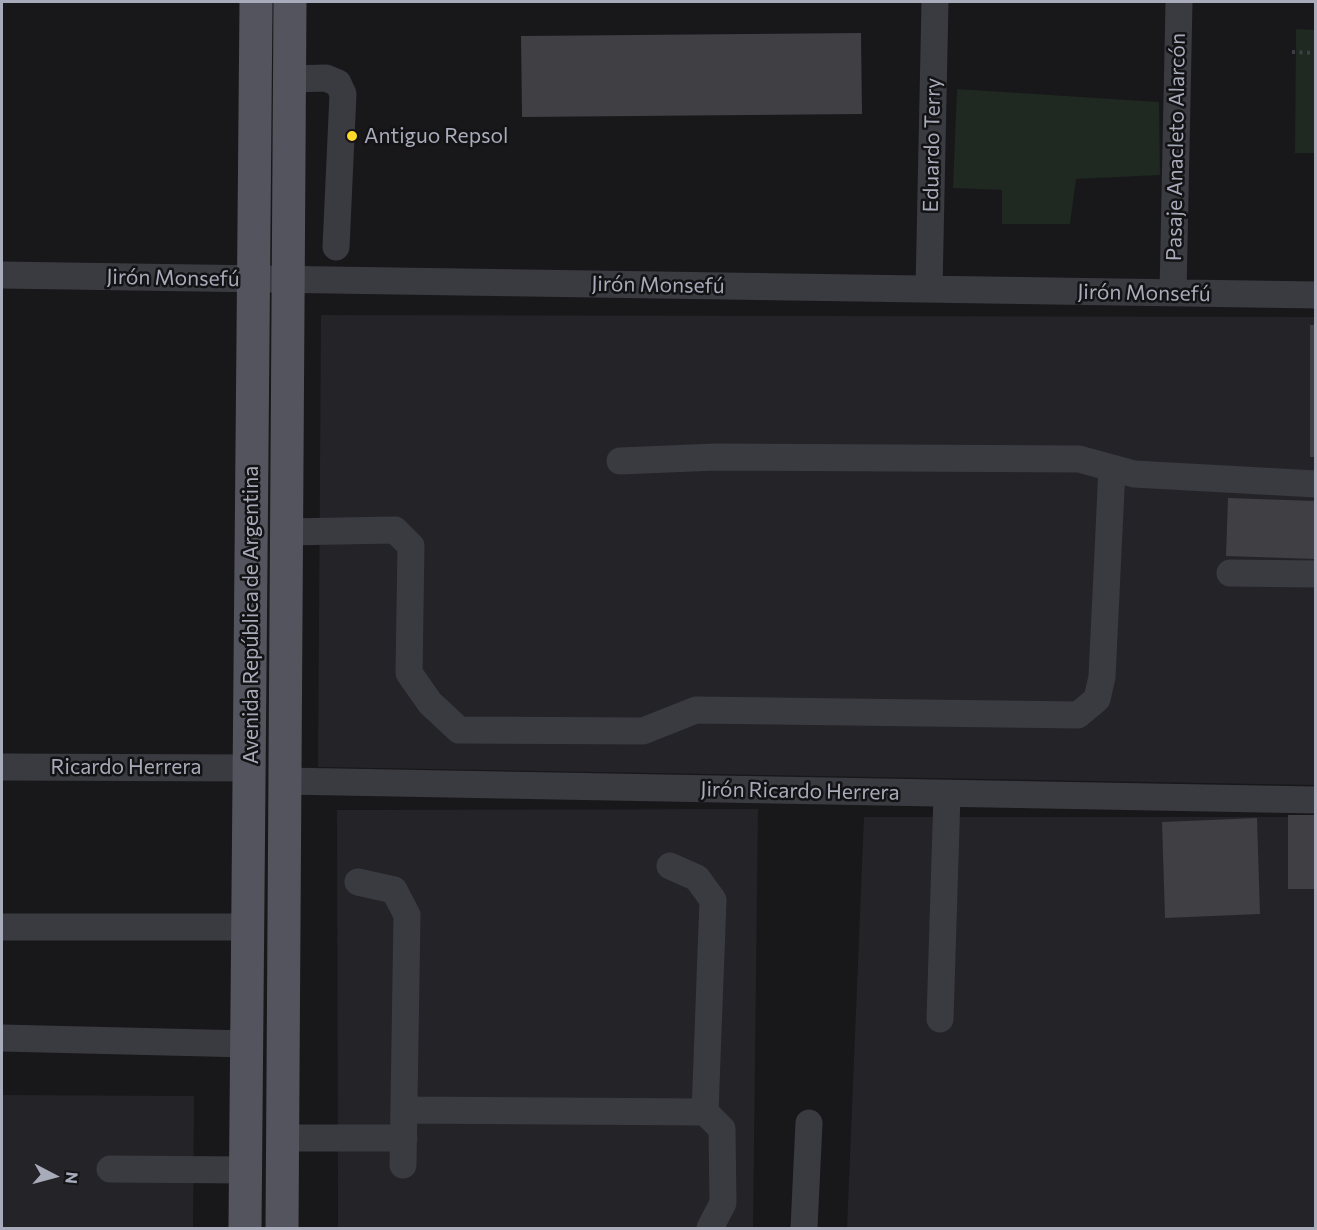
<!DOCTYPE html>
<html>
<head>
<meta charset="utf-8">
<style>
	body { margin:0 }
	#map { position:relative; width:1317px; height:1230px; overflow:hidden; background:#18171a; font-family:Commissioner,sans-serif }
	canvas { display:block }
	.frame { position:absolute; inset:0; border:3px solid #a8abba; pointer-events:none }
	.north { position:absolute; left:24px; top:1146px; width:60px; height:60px; -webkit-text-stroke:4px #131215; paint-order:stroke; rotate:96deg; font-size:16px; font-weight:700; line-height:24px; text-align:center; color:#a8abba }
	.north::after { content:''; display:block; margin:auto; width:21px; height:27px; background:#a8abba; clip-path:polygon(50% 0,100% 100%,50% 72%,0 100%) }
</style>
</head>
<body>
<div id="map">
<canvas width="1317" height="1230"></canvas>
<div class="frame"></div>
<div class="north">N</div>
</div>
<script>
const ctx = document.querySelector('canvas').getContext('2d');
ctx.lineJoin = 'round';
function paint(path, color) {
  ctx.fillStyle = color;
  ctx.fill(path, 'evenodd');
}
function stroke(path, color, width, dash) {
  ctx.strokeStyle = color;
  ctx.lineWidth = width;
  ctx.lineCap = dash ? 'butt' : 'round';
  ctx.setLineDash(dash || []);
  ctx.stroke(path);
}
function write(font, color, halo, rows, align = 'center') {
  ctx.font = font + ' Commissioner,sans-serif';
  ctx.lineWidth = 5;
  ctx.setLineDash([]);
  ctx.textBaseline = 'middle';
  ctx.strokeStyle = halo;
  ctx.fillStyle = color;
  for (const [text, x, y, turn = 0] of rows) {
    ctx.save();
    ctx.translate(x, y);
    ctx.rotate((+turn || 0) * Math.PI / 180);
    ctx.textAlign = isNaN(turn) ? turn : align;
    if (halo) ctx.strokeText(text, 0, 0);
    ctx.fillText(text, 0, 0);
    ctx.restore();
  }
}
const built = new Path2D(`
	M 321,315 L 1315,317 L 1315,785 L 318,767 Z
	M 758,809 L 753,1228 L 338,1228 L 337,810 Z
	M 864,817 L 1315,817 L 1315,1228 L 847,1228 Z
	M 2,1095 L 194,1096 L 193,1228 L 2,1228 Z`);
const green = new Path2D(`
	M 1296,29 L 1315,30 L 1315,153 L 1295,153 Z
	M 957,89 L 1159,102 L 1160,175 L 1076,179 L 1070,224 L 1002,224 L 1002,190 L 953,188 Z`);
const building = new Path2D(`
	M 861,33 L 862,114 L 522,117 L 521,36 Z
	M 1310,325 L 1316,325 L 1316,457 L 1310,457 Z
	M 1228,498 L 1316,501 L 1316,559 L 1226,556 Z
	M 1288,815 L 1316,815 L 1316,889 L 1288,889 Z
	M 1257,818 L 1260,914 L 1165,918 L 1162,822 Z`);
const path = new Path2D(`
	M 1292,52 L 1316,53`);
const minor = new Path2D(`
	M 289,79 L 326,78 L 338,83 L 343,94 L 336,247
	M 2,275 L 1316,295
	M 929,289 L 935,2
	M 1173,293 L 1179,2
	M 620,461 L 716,457 L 1079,459 L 1134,474 L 1316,484
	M 286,532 L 395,530 L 411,546 L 409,673 L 430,703 L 459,730 L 643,731 L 696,710 L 1078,715 L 1097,699 L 1102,677 L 1112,468
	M 1230,573 L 1316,574
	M 2,767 L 251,768
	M 285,781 L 1316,800
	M 670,866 L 697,878 L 713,900 L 705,1112
	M 358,882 L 394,890 L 407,915 L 403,1165
	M 2,927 L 249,927
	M 940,1019 L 947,794
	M 2,1038 L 248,1044
	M 404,1110 L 705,1112 L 722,1129 L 723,1203 L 710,1228
	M 282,1138 L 404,1138
	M 110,1169 L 246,1170
	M 804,1228 L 809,1123`);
const major = new Path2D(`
	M 245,1228 L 256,2
	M 282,1228 L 290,2`);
const markers = [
	[352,136,6,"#ffd92a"]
];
const poiNames = [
	["Antiguo Repsol",364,136]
];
const streetNames = [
	["Eduardo Terry",932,145,-89],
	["Pasaje Anacleto Alarcón",1176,147,-89],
	["Jirón Monsefú",173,278,1],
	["Jirón Monsefú",658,285,1],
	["Jirón Monsefú",1144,293,1],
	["Avenida República de Argentina",251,615,-90],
	["Ricardo Herrera",126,767],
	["Jirón Ricardo Herrera",800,791,1]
];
paint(built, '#242327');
paint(green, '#1f2821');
paint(building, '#3f3f44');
stroke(path, '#3e3f46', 4, [3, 4.5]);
stroke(minor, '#3a3a41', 27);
stroke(major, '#54545e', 33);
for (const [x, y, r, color] of markers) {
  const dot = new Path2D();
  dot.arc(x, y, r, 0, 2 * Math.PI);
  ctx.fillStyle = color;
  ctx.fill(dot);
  stroke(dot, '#131215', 2);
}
write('21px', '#a8abba', '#131215', poiNames, 'left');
write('21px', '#a8abba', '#131215', streetNames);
</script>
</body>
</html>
